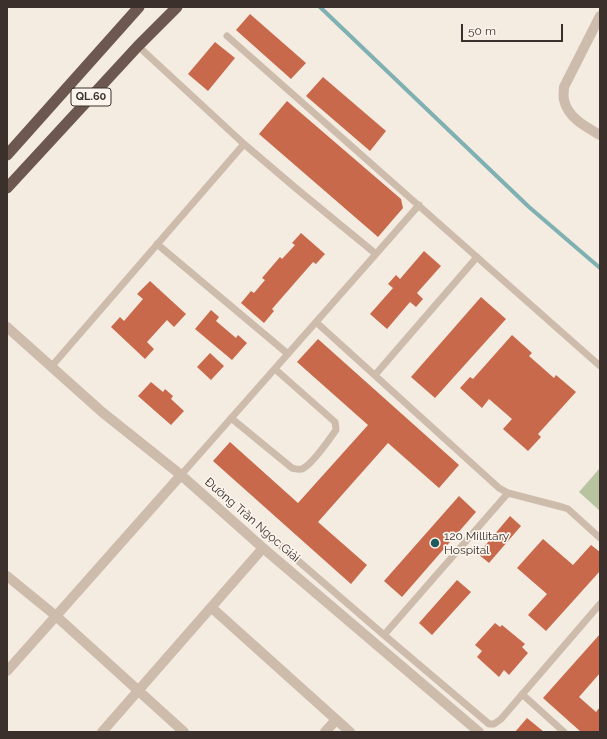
<!DOCTYPE html>
<html>
<head>
<meta charset="utf-8">
<style>
	body { margin:0 }
	#map { position:relative; width:607px; height:739px; overflow:hidden; background:#f4ebe1; font-family:Raleway,sans-serif }
	canvas { display:block }
	.frame { position:absolute; inset:0; border:8px solid #3b302b; pointer-events:none }
	.scale { position:absolute; left:461px; top:24px; width:102px; height:18px; box-sizing:border-box; border:2px solid #3b302b; border-top:0; padding-left:5px; font-size:12px; line-height:14px; white-space:nowrap; color:#3b302b; -webkit-text-stroke:3px #fbf5ee; paint-order:stroke }
</style>
</head>
<body>
<div id="map">
<canvas width="607" height="739"></canvas>
<div class="frame"></div>
<div class="scale">50 m</div>
</div>
<script>
const ctx = document.querySelector('canvas').getContext('2d');
ctx.lineJoin = 'round';
function paint(path, color) {
  ctx.fillStyle = color;
  ctx.fill(path, 'evenodd');
}
function stroke(path, color, width, dash) {
  ctx.strokeStyle = color;
  ctx.lineWidth = width;
  ctx.lineCap = dash ? 'butt' : 'round';
  ctx.setLineDash(dash || []);
  ctx.stroke(path);
}
function write(font, color, halo, rows, align = 'center') {
  ctx.font = font + ' Raleway,sans-serif';
  ctx.lineWidth = 3.5;
  ctx.setLineDash([]);
  ctx.textBaseline = 'middle';
  ctx.strokeStyle = halo;
  ctx.fillStyle = color;
  for (const [text, x, y, turn = 0] of rows) {
    ctx.save();
    ctx.translate(x, y);
    ctx.rotate((+turn || 0) * Math.PI / 180);
    ctx.textAlign = isNaN(turn) ? turn : align;
    if (halo) ctx.strokeText(text, 0, 0);
    ctx.fillText(text, 0, 0);
    ctx.restore();
  }
}
const green = new Path2D(`
	M 600,468 L 600,511 L 579,492 Z`);
const stream = new Path2D(`
	M 320,7 L 529,207 L 600,268`);
const building = new Path2D(`
	M 250,14 L 306,63 L 291,79 L 236,30 Z
	M 215,42 L 235,58 L 208,91 L 188,74 Z
	M 323,77 L 386,131 L 370,151 L 306,96 Z
	M 287,101 L 401,199 L 403,208 L 378,237 L 259,134 Z
	M 301,233 L 325,254 L 316,264 L 313,262 L 272,309 L 274,311 L 264,323 L 241,303 L 251,291 L 254,293 L 265,280 L 262,278 L 280,257 L 282,259 L 295,245 L 292,243 Z
	M 424,251 L 441,266 L 417,293 L 423,299 L 416,307 L 410,302 L 387,329 L 370,314 L 393,288 L 388,284 L 396,275 L 400,279 Z
	M 150,281 L 186,314 L 174,327 L 167,320 L 147,342 L 154,349 L 145,359 L 111,327 L 120,317 L 124,321 L 143,299 L 137,294 Z
	M 481,297 L 506,319 L 435,398 L 411,377 Z
	M 211,310 L 219,317 L 216,321 L 236,338 L 238,335 L 247,343 L 232,360 L 195,329 Z
	M 512,335 L 532,353 L 529,356 L 554,378 L 556,375 L 576,392 L 538,434 L 541,437 L 528,451 L 503,429 L 512,419 L 489,399 L 482,408 L 460,388 L 470,377 L 473,379 Z
	M 318,339 L 459,465 L 439,488 L 388,443 L 318,522 L 367,565 L 351,584 L 213,461 L 230,442 L 298,503 L 368,425 L 297,362 Z
	M 210,353 L 224,366 L 211,380 L 197,367 Z
	M 151,382 L 163,392 L 165,389 L 173,396 L 171,399 L 184,411 L 171,425 L 138,396 Z
	M 459,496 L 476,512 L 402,597 L 384,581 Z
	M 510,516 L 521,526 L 489,563 L 478,554 Z
	M 543,539 L 573,565 L 591,545 L 600,552 L 600,571 L 546,631 L 528,615 L 547,594 L 517,568 Z
	M 457,580 L 471,592 L 432,635 L 419,623 Z
	M 495,623 L 500,627 L 502,625 L 525,644 L 522,647 L 528,653 L 509,675 L 504,670 L 499,677 L 477,657 L 482,651 L 475,645 Z
	M 600,634 L 600,673 L 579,697 L 596,712 L 600,707 L 600,732 L 581,732 L 543,698 Z
	M 527,718 L 544,732 L 515,732 Z`);
const service = new Path2D(`
	M 227,36 L 600,366
	M 138,46 L 244,144 L 298,190 L 376,254 L 181,475
	M 157,244 L 288,354
	M 376,254 L 419,205
	M 316,322 L 499,488 L 508,493 L 562,507 L 568,509 L 600,538
	M 51,367 L 244,144
	M 375,375 L 477,257
	M 231,418 L 292,468 C 296,469 299,470 302,469 C 312,465 329,440 336,430 L 335,422 L 275,369
	M 281,546 L 384,635 L 489,724 L 494,724 L 501,719 L 600,604
	M 384,635 L 508,493
	M 522,694 L 564,732`);
const minor = new Path2D(`
	M 600,16 L 564,87 C 564,91 563,96 564,100 C 568,118 586,127 600,135
	M 7,327 L 102,412 L 181,475 L 263,548 L 479,732
	M 7,576 L 56,616 L 184,732
	M 212,608 L 350,732
	M 7,671 L 56,616 L 181,475
	M 102,732 L 263,548
	M 325,732 L 336,720`);
const trunk = new Path2D(`
	M 7,155 L 139,7
	M 7,188 L 138,46 L 177,7`);
const markers = [
	[435,543,5,"#1f5a5e"]
];
const shields = [
	[91,97,40]
];
const shieldNames = [
	["QL.60",91,97]
];
const streetNames = [
	["Đường Trần Ngọc Giải",252,520,41]
];
const poiNames = [
	["120 Millitary",444,536],
	["Hospital",444,550]
];
paint(green, '#b8c4a0');
stroke(stream, '#7fb0b2', 4);
paint(building, '#c8694b');
stroke(service, '#cdbbac', 7);
stroke(minor, '#cdbbac', 10);
stroke(trunk, '#6c584f', 11);
for (const [x, y, r, color] of markers) {
  const dot = new Path2D();
  dot.arc(x, y, r, 0, 2 * Math.PI);
  ctx.fillStyle = color;
  ctx.fill(dot);
  stroke(dot, '#fbf5ee', 1.5);
}
for (const [x, y, w] of shields) {
  const box = new Path2D();
  box.roundRect(x - w / 2, y - 9, w, 18, 3);
  ctx.fillStyle = '#fbf5ee';
  ctx.fill(box);
  stroke(box, '#3b302b', 1);
}
write('bold 11px', '#3b302b', null, shieldNames);
write('12px', '#3b302b', '#fbf5ee', streetNames);
write('12px', '#3b302b', '#fbf5ee', poiNames, 'left');
</script>
</body>
</html>
